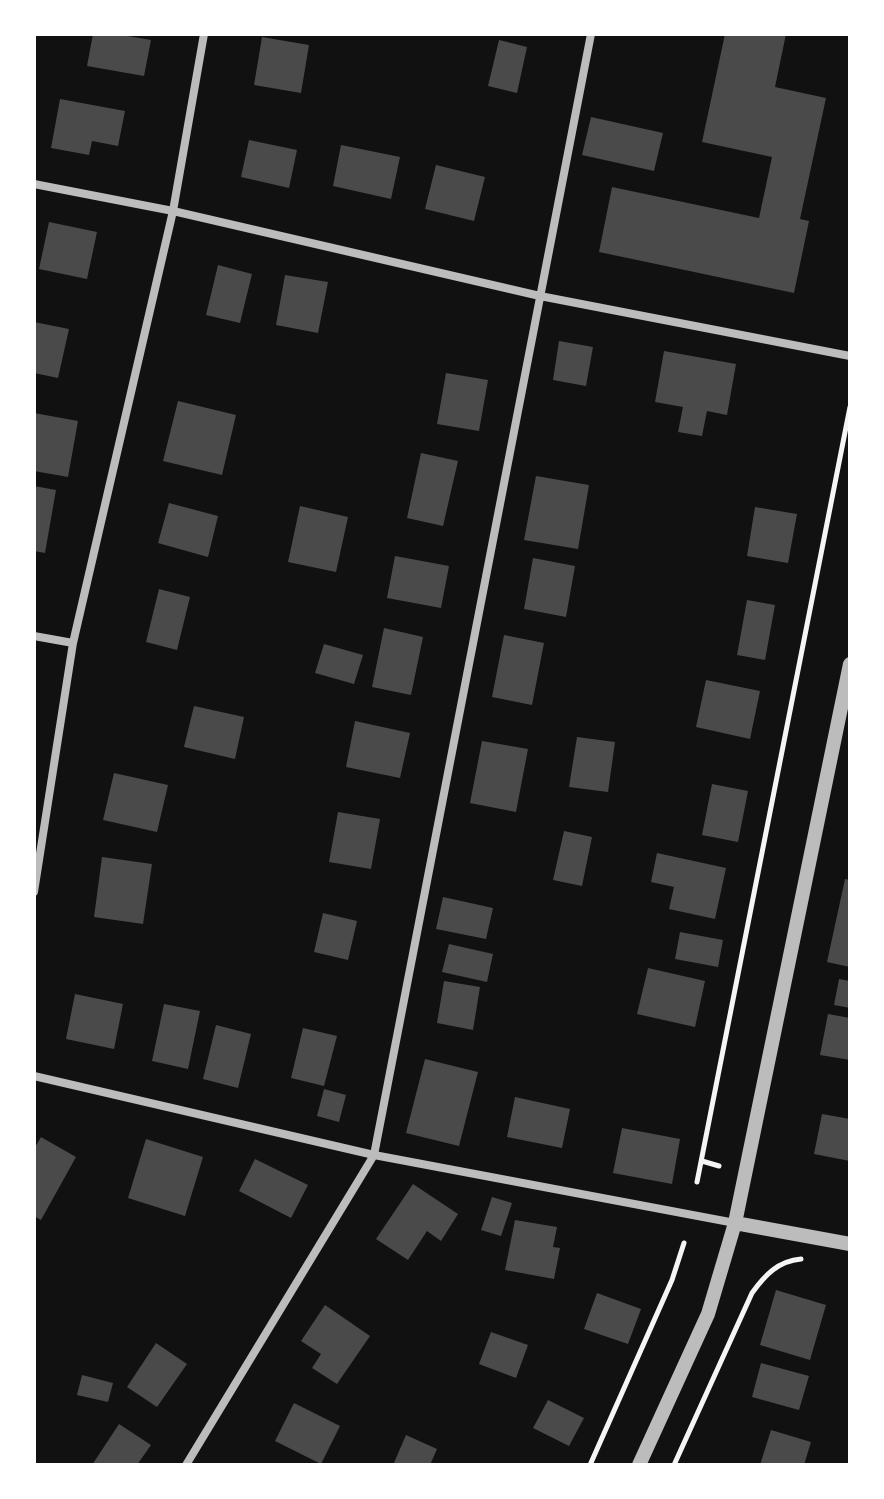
<!DOCTYPE html>
<html>
<head>
<meta charset="utf-8">
<style>
	body { margin:0 }
	#map { position:relative; width:884px; height:1499px; overflow:hidden; background:#111; font-family:"Exo 2",sans-serif }
	canvas { display:block }
	.frame { position:absolute; inset:0; border:36px solid #fff; pointer-events:none }
</style>
</head>
<body>
<div id="map">
<canvas width="884" height="1499"></canvas>
<div class="frame"></div>
</div>
<script>
const ctx = document.querySelector('canvas').getContext('2d');
ctx.lineJoin = 'round';
function paint(path, color) {
  ctx.fillStyle = color;
  ctx.fill(path, 'evenodd');
}
function stroke(path, color, width, dash) {
  ctx.strokeStyle = color;
  ctx.lineWidth = width;
  ctx.lineCap = dash ? 'butt' : 'round';
  ctx.setLineDash(dash || []);
  ctx.stroke(path);
}
const building = new Path2D(`
	M 93,34 L 116,34 L 151,40 L 144,76 L 87,66 Z
	M 725,34 L 786,34 L 775,87 L 826,98 L 800,219 L 809,221 L 794,293 L 599,252 L 612,187 L 759,218 L 772,157 L 702,142 Z
	M 262,37 L 309,45 L 301,93 L 254,85 Z
	M 499,40 L 527,47 L 517,93 L 488,86 Z
	M 60,99 L 125,111 L 118,146 L 92,141 L 89,155 L 51,148 Z
	M 591,117 L 663,133 L 654,171 L 582,155 Z
	M 249,140 L 297,150 L 289,188 L 241,177 Z
	M 341,145 L 400,157 L 391,199 L 333,186 Z
	M 436,165 L 485,177 L 474,221 L 425,209 Z
	M 49,222 L 97,232 L 87,279 L 39,269 Z
	M 218,265 L 252,274 L 240,323 L 206,315 Z
	M 285,275 L 328,282 L 318,333 L 276,325 Z
	M 34,322 L 69,329 L 58,378 L 34,373 Z
	M 559,341 L 593,347 L 586,386 L 553,380 Z
	M 664,351 L 736,364 L 727,415 L 707,411 L 702,436 L 678,432 L 683,407 L 655,402 Z
	M 446,373 L 488,380 L 479,431 L 437,424 Z
	M 178,401 L 236,415 L 222,475 L 163,461 Z
	M 34,413 L 78,421 L 68,477 L 34,471 Z
	M 421,453 L 458,461 L 443,526 L 407,518 Z
	M 536,476 L 589,485 L 578,549 L 524,540 Z
	M 34,486 L 56,490 L 45,553 L 34,551 Z
	M 169,503 L 218,516 L 208,557 L 158,543 Z
	M 300,506 L 348,517 L 336,572 L 288,562 Z
	M 755,507 L 797,514 L 788,563 L 747,556 Z
	M 395,556 L 449,566 L 441,608 L 387,598 Z
	M 533,558 L 575,566 L 566,617 L 524,609 Z
	M 159,589 L 190,597 L 177,650 L 146,642 Z
	M 747,600 L 775,605 L 765,660 L 737,655 Z
	M 384,628 L 423,637 L 411,695 L 372,687 Z
	M 504,635 L 544,643 L 532,705 L 492,697 Z
	M 324,644 L 363,655 L 354,684 L 315,673 Z
	M 706,680 L 760,691 L 750,739 L 696,727 Z
	M 194,706 L 244,717 L 235,759 L 184,747 Z
	M 355,721 L 410,733 L 400,778 L 346,767 Z
	M 577,737 L 615,742 L 608,792 L 569,787 Z
	M 482,741 L 528,749 L 516,812 L 470,803 Z
	M 114,773 L 168,785 L 157,832 L 103,820 Z
	M 712,784 L 748,791 L 738,842 L 702,835 Z
	M 338,812 L 380,819 L 371,869 L 329,862 Z
	M 564,831 L 592,837 L 582,886 L 553,880 Z
	M 657,853 L 726,868 L 715,919 L 669,909 L 674,887 L 651,882 Z
	M 102,857 L 152,864 L 143,924 L 94,917 Z
	M 845,879 L 850,880 L 850,967 L 827,962 Z
	M 443,897 L 493,908 L 486,939 L 436,929 Z
	M 323,913 L 357,921 L 348,960 L 314,952 Z
	M 680,932 L 723,940 L 718,967 L 675,959 Z
	M 449,944 L 493,954 L 487,982 L 442,972 Z
	M 648,968 L 705,981 L 695,1027 L 637,1014 Z
	M 839,979 L 850,981 L 850,1008 L 834,1005 Z
	M 444,981 L 480,987 L 473,1030 L 437,1023 Z
	M 75,994 L 123,1004 L 114,1049 L 66,1039 Z
	M 164,1004 L 200,1011 L 188,1069 L 152,1061 Z
	M 828,1014 L 850,1018 L 850,1060 L 820,1055 Z
	M 216,1025 L 251,1034 L 238,1088 L 203,1079 Z
	M 303,1028 L 337,1036 L 324,1086 L 291,1078 Z
	M 425,1059 L 478,1072 L 459,1146 L 406,1133 Z
	M 324,1089 L 346,1095 L 339,1122 L 317,1116 Z
	M 515,1097 L 570,1109 L 562,1148 L 507,1137 Z
	M 822,1114 L 850,1119 L 850,1161 L 814,1154 Z
	M 622,1128 L 680,1139 L 672,1184 L 613,1173 Z
	M 41,1137 L 76,1157 L 41,1220 L 34,1216 L 34,1149 Z
	M 146,1139 L 203,1157 L 185,1216 L 128,1198 Z
	M 255,1159 L 308,1185 L 291,1218 L 239,1191 Z
	M 413,1184 L 458,1214 L 441,1241 L 427,1231 L 408,1260 L 376,1239 Z
	M 492,1197 L 512,1203 L 501,1236 L 481,1230 Z
	M 515,1220 L 557,1227 L 553,1247 L 560,1248 L 554,1279 L 505,1270 Z
	M 776,1290 L 826,1305 L 810,1360 L 760,1345 Z
	M 597,1293 L 641,1309 L 628,1344 L 584,1329 Z
	M 325,1305 L 370,1336 L 337,1384 L 312,1368 L 321,1354 L 301,1341 Z
	M 491,1332 L 528,1345 L 516,1378 L 479,1364 Z
	M 156,1343 L 187,1364 L 157,1407 L 127,1387 Z
	M 761,1363 L 809,1376 L 799,1410 L 752,1397 Z
	M 82,1375 L 113,1383 L 108,1402 L 77,1395 Z
	M 548,1400 L 584,1418 L 569,1446 L 533,1428 Z
	M 294,1403 L 340,1426 L 321,1464 L 275,1441 Z
	M 119,1424 L 151,1445 L 137,1465 L 92,1465 Z
	M 771,1430 L 811,1442 L 804,1465 L 760,1465 Z
	M 406,1435 L 437,1449 L 430,1465 L 393,1465 Z`);
const path = new Path2D(`
	M 702,1161 L 719,1166
	M 697,1182 L 850,407
	M 590,1465 L 672,1280 L 684,1243
	M 674,1465 L 752,1293 C 765,1275 778,1261 801,1259`);
const minor = new Path2D(`
	M 34,184 L 173,211 L 540,296 L 850,356
	M 34,636 L 73,643
	M 34,892 L 73,643 L 173,211 L 204,34
	M 34,1076 L 374,1155 L 735,1223
	M 186,1465 L 374,1155 L 591,34`);
const tertiary = new Path2D(`
	M 735,1223 L 850,1244
	M 639,1465 L 708,1314 L 735,1223 L 850,664`);
paint(building, '#4a4a4a');
stroke(path, '#f5f5f5', 5);
stroke(minor, '#bcbcbc', 8);
stroke(tertiary, '#bcbcbc', 14);
</script>
</body>
</html>
